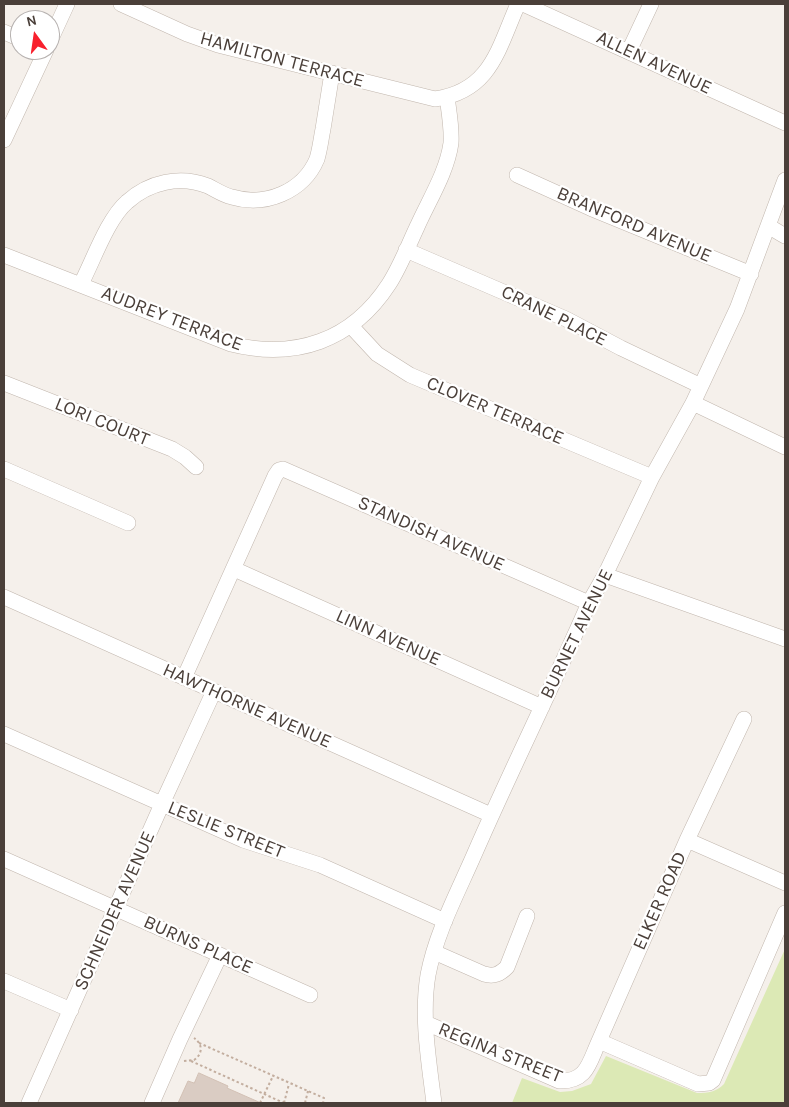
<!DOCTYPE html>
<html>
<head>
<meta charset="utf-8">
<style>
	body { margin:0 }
	#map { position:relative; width:789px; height:1107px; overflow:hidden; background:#f5f0eb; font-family:Karla,sans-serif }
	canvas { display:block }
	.frame { position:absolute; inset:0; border:5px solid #4a3f39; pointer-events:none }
	.north { position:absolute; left:10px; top:10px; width:50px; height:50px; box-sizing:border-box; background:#fff; border:1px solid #b7b2b0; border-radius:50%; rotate:346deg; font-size:14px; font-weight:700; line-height:20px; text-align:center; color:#4a3f39 }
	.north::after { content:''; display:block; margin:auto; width:18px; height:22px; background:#f8202d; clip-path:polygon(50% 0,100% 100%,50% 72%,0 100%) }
</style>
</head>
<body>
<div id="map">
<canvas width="789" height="1107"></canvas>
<div class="frame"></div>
<div class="north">N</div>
</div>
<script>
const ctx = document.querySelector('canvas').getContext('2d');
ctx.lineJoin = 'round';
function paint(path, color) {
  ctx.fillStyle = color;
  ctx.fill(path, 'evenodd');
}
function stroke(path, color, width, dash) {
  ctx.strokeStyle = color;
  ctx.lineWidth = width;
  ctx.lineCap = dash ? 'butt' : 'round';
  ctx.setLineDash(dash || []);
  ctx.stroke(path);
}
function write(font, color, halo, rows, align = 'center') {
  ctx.font = font + ' Karla,sans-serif';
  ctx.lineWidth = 4.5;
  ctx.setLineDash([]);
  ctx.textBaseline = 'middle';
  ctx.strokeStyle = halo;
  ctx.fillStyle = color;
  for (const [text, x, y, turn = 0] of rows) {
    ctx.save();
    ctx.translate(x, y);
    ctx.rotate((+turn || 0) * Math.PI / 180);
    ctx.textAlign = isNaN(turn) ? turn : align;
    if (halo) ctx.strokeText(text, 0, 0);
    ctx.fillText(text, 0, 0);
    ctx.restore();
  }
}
const green = new Path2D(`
	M 785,949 L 785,1103 L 512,1103 L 522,1078 L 560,1092 L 572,1091 L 591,1084 L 606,1056 L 697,1093 C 709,1093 716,1092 724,1084 Z`);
const building = new Path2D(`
	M 199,1073 L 228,1086 L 227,1088 L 261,1103 L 178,1103 L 188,1081 L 194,1083 Z`);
const path = new Path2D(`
	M 199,1043 L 324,1098 L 323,1103
	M 184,1061 L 194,1060 C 203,1054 203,1044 194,1038
	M 191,1061 L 284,1103
	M 260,1103 L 273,1076
	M 284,1103 L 289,1084
	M 305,1103 L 308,1091`);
const minor = new Path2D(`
	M 121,4 L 187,34 L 218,45 L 435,99 C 491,91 498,49 518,4
	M 523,4 L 785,123
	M 4,32 L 20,39
	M 50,41 L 67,4
	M 629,51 L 651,4
	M 4,140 L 46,50
	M 517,175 L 590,208 L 751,274
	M 768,226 L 785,236
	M 406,250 L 566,319 L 621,348 L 701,386
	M 4,255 L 231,344 C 295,360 352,341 389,284 C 400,267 408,246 417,227 C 429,200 447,172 451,143 C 452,128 449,112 447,97
	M 81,284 C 93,261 108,218 127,202 C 149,182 180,175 208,186 C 216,190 223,195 232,197 C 265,207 303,192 317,159 C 320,149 321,139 323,129 C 326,110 329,92 332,73
	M 351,326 L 377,354 L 410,375 L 652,477
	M 4,383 L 172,449 L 185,457 L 196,467
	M 693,403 L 785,447
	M 4,469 L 128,523
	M 234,569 L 542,707
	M 605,575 L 785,639
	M 4,597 L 491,815
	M 184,678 L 275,476 L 279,470 L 283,469 L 589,603
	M 4,734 L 243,840 L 320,865 L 445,921
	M 687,840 L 785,883
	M 4,859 L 310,995
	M 434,952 L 484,974 C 494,977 500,974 507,967 L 527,916
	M 4,981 L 71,1010
	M 426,1023 L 559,1081 C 587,1082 589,1063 599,1041 L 687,840 L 744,719
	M 599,1041 L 698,1084 L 709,1083 L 713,1080 L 785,913
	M 29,1103 L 162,804 L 214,691
	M 152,1103 L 180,1039 L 220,955
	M 434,1103 C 429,1062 421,1017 428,975 C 436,933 457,894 474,855 C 511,770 552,688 589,603 L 605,575 L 652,477 L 693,403 L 737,309 L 785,180`);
const streetNames = [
	["HAMILTON TERRACE",282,60,15],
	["ALLEN AVENUE",654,63,25],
	["BRANFORD AVENUE",634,225,23],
	["CRANE PLACE",554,316,26],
	["AUDREY TERRACE",172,319,21],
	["CLOVER TERRACE",495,411,23],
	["LORI COURT",102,422,22],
	["STANDISH AVENUE",431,534,24],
	["BURNET AVENUE",577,634,-64],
	["LINN AVENUE",388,638,24],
	["HAWTHORNE AVENUE",247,706,24],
	["LESLIE STREET",226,830,22],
	["ELKER ROAD",660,901,-66],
	["SCHNEIDER AVENUE",115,911,-66],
	["BURNS PLACE",198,945,24],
	["REGINA STREET",500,1053,22]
];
paint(green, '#dce9b5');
paint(building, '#daccc3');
stroke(building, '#d2c0b4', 1);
stroke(minor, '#c1b6ad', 16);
stroke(path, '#c3ae9f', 2, [2.5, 2.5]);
stroke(minor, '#fff', 15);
write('19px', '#4a3f39', '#fff', streetNames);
</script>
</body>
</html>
